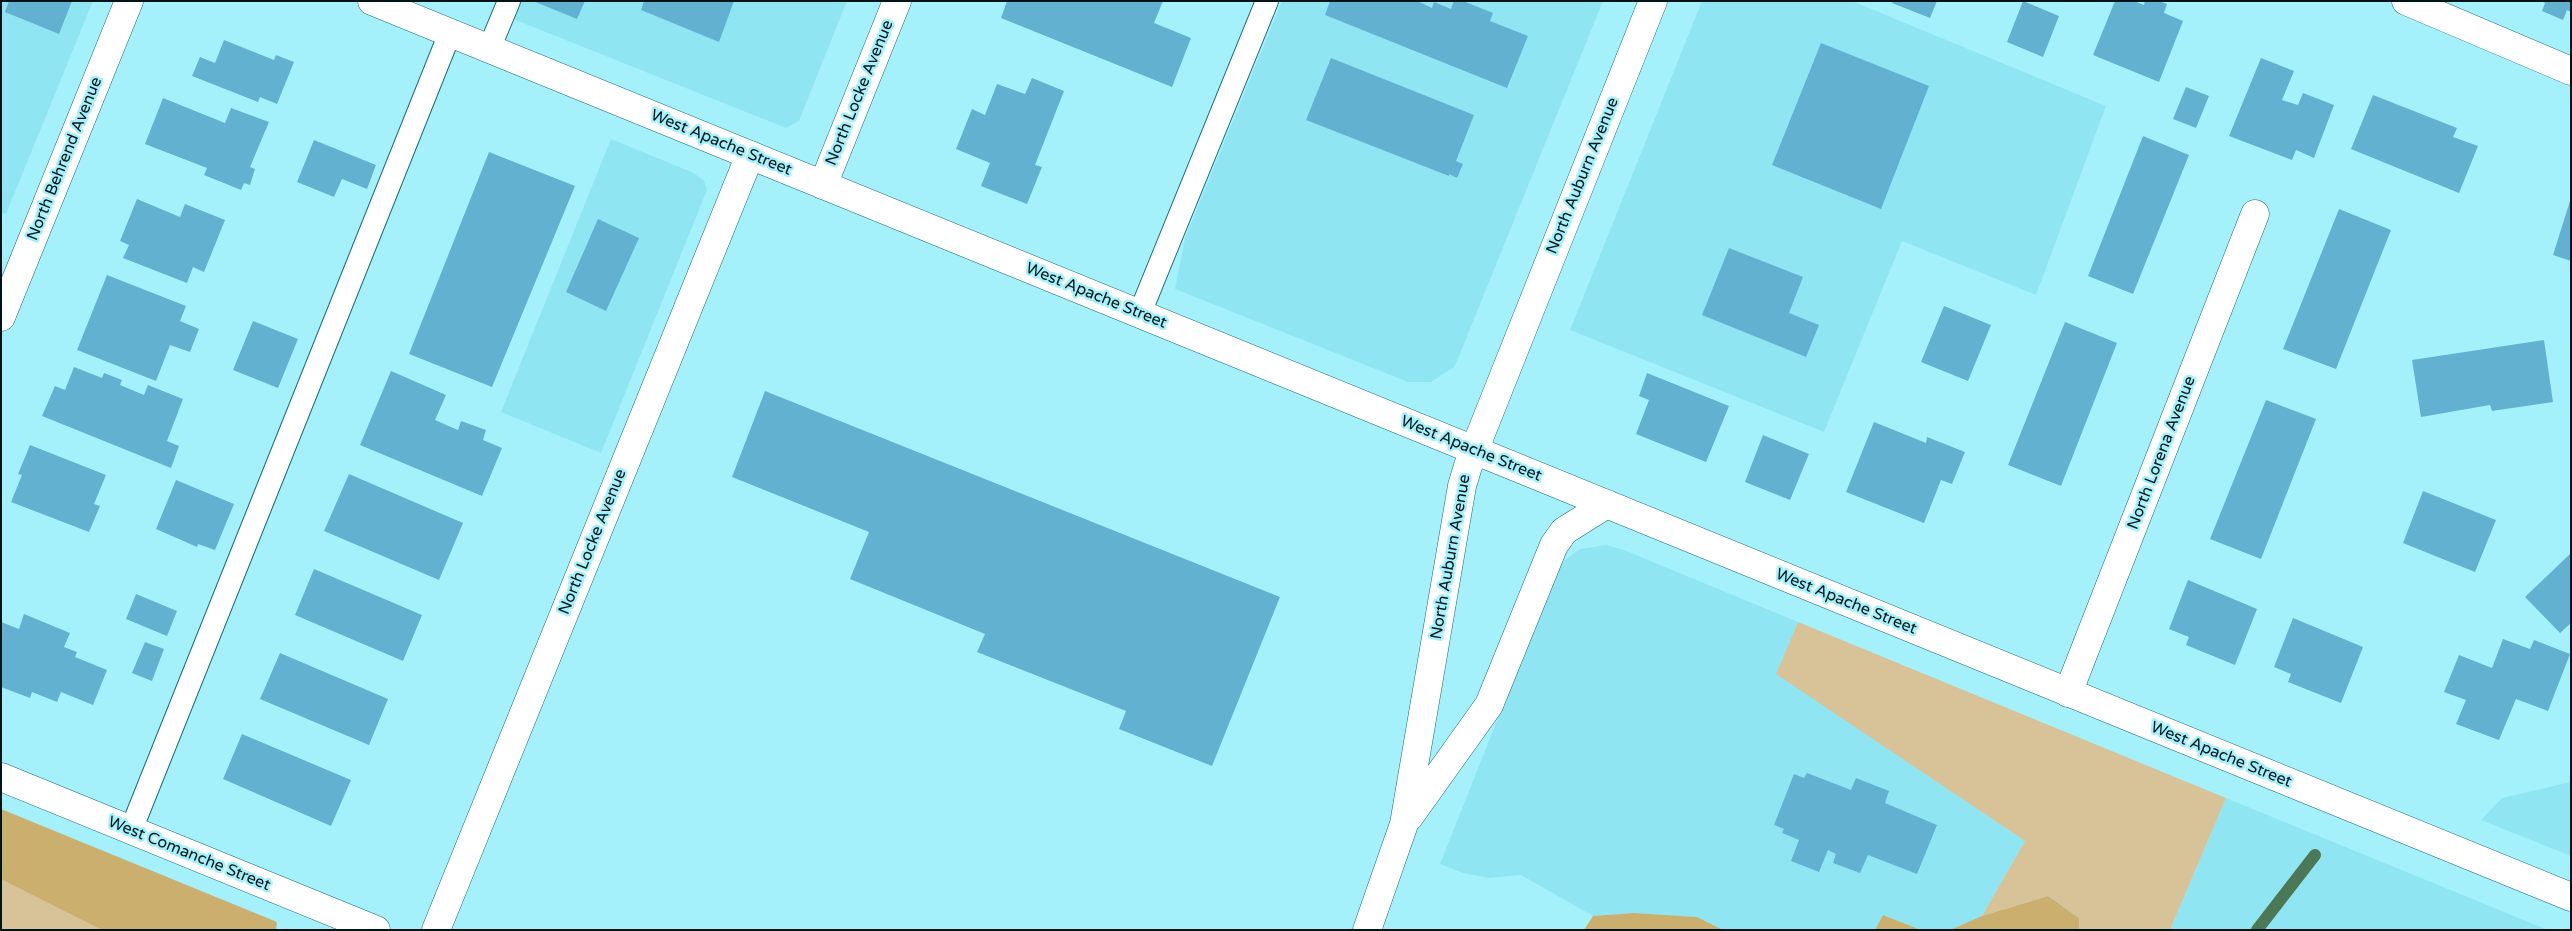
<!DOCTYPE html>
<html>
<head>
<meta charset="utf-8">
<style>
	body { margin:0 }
	#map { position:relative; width:2572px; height:931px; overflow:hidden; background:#a5f1fb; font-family:"Varela Round",sans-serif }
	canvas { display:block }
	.frame { position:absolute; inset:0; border:2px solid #001417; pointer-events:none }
</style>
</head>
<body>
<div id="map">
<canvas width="2572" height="931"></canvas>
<div class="frame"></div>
</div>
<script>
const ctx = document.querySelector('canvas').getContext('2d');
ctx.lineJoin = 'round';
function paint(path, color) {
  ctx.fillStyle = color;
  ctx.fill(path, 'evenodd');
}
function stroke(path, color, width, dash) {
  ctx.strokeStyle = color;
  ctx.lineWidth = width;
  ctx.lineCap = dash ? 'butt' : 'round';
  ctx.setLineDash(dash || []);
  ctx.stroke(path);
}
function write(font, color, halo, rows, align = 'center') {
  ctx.font = font + ' "Varela Round",sans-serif';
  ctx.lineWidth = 5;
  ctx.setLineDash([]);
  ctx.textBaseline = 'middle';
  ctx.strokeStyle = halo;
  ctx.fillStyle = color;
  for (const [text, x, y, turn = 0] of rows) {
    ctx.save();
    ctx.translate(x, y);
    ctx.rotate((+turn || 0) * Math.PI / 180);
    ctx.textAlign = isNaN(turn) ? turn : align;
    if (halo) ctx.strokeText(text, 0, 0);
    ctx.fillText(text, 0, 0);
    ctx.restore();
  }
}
const built = new Path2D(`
	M 1,1 L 93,1 L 6,214 L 1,212 Z
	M 521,1 L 847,1 L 799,121 L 786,128 L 513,19 Z
	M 1282,1 L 1603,1 L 1457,361 L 1454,367 L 1431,382 L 1408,382 L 1175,289 L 1185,238 Z
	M 1702,1 L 1852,1 L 2106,106 L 2036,295 L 1902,241 L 1824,432 L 1570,330 Z
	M 611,139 L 694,173 L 704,181 L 707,190 L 601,453 L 501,412 Z
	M 1606,545 L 1624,550 L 1798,622 L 1777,674 L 2025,841 L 1982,916 L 1950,930 L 1921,930 L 1883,915 L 1875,930 L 1723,930 L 1697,917 L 1634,913 L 1593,916 L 1521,875 L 1489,878 L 1463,873 L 1440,864 L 1556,572 L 1562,562 L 1580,549 Z
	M 2571,782 L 2571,856 L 2481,820 L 2502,798 Z
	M 2226,798 L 2548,930 L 2170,930 Z`);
const green = new Path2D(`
	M 1798,622 L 2226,798 L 2170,930 L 2079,930 L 2079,918 L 2048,896 L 1982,916 L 2025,841 L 1776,674 Z
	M 1,879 L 8,881 L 102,930 L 1,930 Z`);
const forest = new Path2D(`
	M 1,809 L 277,922 L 276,930 L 102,930 L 1,879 Z
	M 2048,896 L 2079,918 L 2079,930 L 1950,930 L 1982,916 Z
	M 1634,913 L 1697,917 L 1723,930 L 1584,930 L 1593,916 Z
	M 1883,915 L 1921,930 L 1875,930 Z`);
const stream = new Path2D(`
	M 2257,930 L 2315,855`);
const building = new Path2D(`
	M 9,1 L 72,1 L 59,34 L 5,12 Z
	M 533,1 L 585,1 L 577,19 Z
	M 644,1 L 734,1 L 719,42 L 641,10 Z
	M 1007,1 L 1163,1 L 1154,23 L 1191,38 L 1172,87 L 1001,18 Z
	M 1330,1 L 1417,1 L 1432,8 L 1434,2 L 1451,9 L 1454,1 L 1463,1 L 1493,13 L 1490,21 L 1528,36 L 1507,88 L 1325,15 Z
	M 1893,1 L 1937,1 L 1930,18 L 1892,3 Z
	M 2023,1 L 2059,16 L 2043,57 L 2007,42 Z
	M 2115,1 L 2134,1 L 2144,5 L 2145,1 L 2159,1 L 2167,4 L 2164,13 L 2183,21 L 2159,82 L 2093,55 Z
	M 2541,1 L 2571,1 L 2571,12 L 2567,10 L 2563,20 L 2542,11 L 2545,3 Z
	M 224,40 L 274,60 L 276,55 L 294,62 L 277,104 L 260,97 L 258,102 L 192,76 L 200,57 L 215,63 Z
	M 1821,43 L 1929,86 L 1881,209 L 1772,165 Z
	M 1331,58 L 1474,115 L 1456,161 L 1463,164 L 1457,178 L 1449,174 L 1449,176 L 1306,120 Z
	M 2261,58 L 2294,71 L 2282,100 L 2298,105 L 2303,93 L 2334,105 L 2314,158 L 2296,150 L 2292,160 L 2229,136 Z
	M 1032,78 L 1064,91 L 1035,165 L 1042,167 L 1027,204 L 981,186 L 990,163 L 956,149 L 972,109 L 985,115 L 997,84 L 1025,94 Z
	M 2186,87 L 2209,96 L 2196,128 L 2173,119 Z
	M 2373,95 L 2457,128 L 2453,137 L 2478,146 L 2459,193 L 2351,149 Z
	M 163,98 L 225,123 L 231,108 L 269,122 L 250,167 L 255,169 L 250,185 L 244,183 L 241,190 L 204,175 L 207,168 L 145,144 Z
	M 2143,136 L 2189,155 L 2133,294 L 2088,276 Z
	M 314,140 L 376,165 L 367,189 L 342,179 L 334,197 L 297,182 Z
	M 489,152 L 575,186 L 492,387 L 409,354 Z
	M 137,199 L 180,217 L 185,204 L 225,220 L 204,272 L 193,267 L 187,283 L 123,258 L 129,245 L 120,241 Z
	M 2570,201 L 2571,201 L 2571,261 L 2553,255 Z
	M 2339,209 L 2391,230 L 2336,369 L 2283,349 Z
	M 598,219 L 639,238 L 606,311 L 566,292 Z
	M 1729,248 L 1803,277 L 1789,313 L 1819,325 L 1806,357 L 1702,315 Z
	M 107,275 L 186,306 L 180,321 L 199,329 L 190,352 L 170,345 L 156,381 L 77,350 Z
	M 1944,306 L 1991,325 L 1968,381 L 1921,362 Z
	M 253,321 L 298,339 L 278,388 L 233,370 Z
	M 2065,322 L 2117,343 L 2061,486 L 2008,465 Z
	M 2544,340 L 2553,402 L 2492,411 L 2490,405 L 2421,417 L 2412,360 Z
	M 74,367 L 102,378 L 104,373 L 122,380 L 120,385 L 144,395 L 148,385 L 183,399 L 167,441 L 179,446 L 171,468 L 42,416 L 55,386 L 65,390 Z
	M 391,371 L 446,395 L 435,420 L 458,430 L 461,421 L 486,430 L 483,440 L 502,448 L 482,496 L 360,445 Z
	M 1647,373 L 1729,406 L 1706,462 L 1636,434 L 1649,400 L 1639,396 Z
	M 765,391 L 1280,597 L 1212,766 L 1119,729 L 1126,711 L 977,652 L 985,634 L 850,579 L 869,532 L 732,477 Z
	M 2266,400 L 2316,419 L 2261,559 L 2210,539 Z
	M 1874,422 L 1926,443 L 1927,437 L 1965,452 L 1952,484 L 1941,480 L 1924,523 L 1846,492 Z
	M 1763,435 L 1809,454 L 1790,500 L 1745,482 Z
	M 30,445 L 106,475 L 94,504 L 100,506 L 89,532 L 11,502 L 22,475 L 18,474 Z
	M 349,474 L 463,523 L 439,580 L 324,531 Z
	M 176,480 L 234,504 L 215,550 L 198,544 L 197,547 L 156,529 Z
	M 2423,491 L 2496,520 L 2475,572 L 2403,543 Z
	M 2570,554 L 2571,623 L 2560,633 L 2525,597 Z
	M 314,569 L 422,615 L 403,661 L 295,615 Z
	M 2188,580 L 2257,609 L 2235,665 L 2186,645 L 2189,637 L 2169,629 Z
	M 136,594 L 177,611 L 167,636 L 126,619 Z
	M 24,614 L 70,633 L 64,647 L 77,652 L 75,657 L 107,670 L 93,705 L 61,692 L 57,702 L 32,692 L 30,698 L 1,687 L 1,622 L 19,629 Z
	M 2293,618 L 2363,647 L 2341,703 L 2288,682 L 2291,674 L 2274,667 Z
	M 2503,639 L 2530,649 L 2534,640 L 2570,654 L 2548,711 L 2516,699 L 2499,740 L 2456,724 L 2466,700 L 2444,692 L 2459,655 L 2492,668 Z
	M 145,642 L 164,649 L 152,681 L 132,673 Z
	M 280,653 L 388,699 L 369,745 L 260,699 Z
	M 242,734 L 351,780 L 331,826 L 223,779 Z
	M 1807,773 L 1851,790 L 1856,778 L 1889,791 L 1885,803 L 1937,825 L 1917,874 L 1868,855 L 1860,873 L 1833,863 L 1836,854 L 1828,850 L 1819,872 L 1791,861 L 1799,840 L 1782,833 L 1784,829 L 1774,825 L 1794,774 L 1804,778 Z`);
const lane = new Path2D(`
	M 489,49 L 509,1
	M 1140,313 L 1267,1
	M 131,830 L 450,33`);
const street = new Path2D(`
	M 2406,1 L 2571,71
	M 823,185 L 897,1
	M 1,317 L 129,1
	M 2068,693 L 2255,214
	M 1,777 L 376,930
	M 436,930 L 750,155`);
const secondary = new Path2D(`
	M 372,1 L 2571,897
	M 1409,817 L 1489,705 L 1554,545 L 1564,531 L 1607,504
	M 1367,930 L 1404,824 L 1462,486 L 1468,466 L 1653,1`);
const streetNames = [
	["North Locke Avenue",860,93,-68],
	["West Apache Street",721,143,22],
	["North Behrend Avenue",65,159,-68],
	["North Auburn Avenue",1583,176,-68],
	["West Apache Street",1096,296,22],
	["West Apache Street",1471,449,22],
	["North Lorena Avenue",2162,453,-69],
	["North Locke Avenue",593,542,-68],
	["North Auburn Avenue",1451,557,-80],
	["West Apache Street",1846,602,22],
	["West Apache Street",2221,755,22],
	["West Comanche Street",189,854,22]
];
paint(built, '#8fe6f2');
paint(green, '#d7c397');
paint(forest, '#cbaf6e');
stroke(stream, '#4d7857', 12);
paint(building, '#63b1d1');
stroke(lane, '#1b6c75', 24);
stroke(street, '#1b6c75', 29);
stroke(secondary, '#1b6c75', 29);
stroke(lane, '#fff', 22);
stroke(street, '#fff', 28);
stroke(secondary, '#fff', 28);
write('16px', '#001417', '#a5f1fb', streetNames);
</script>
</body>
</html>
